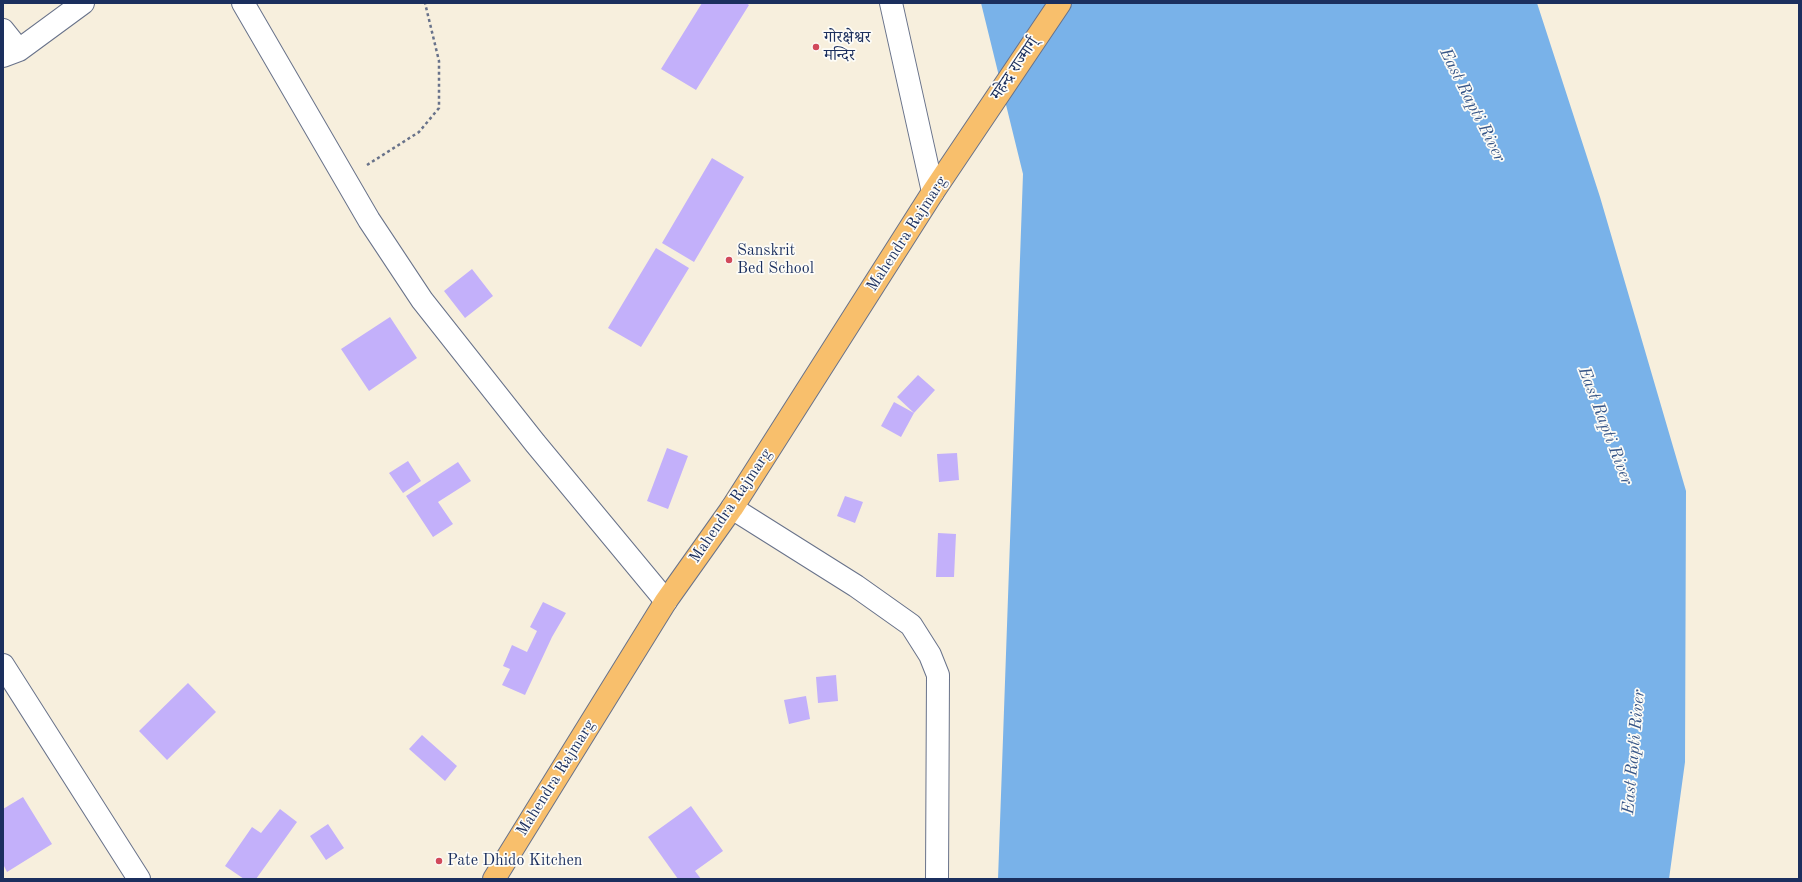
<!DOCTYPE html>
<html>
<head>
<meta charset="utf-8">
<style>
	body { margin:0 }
	#map { position:relative; width:1802px; height:882px; overflow:hidden; background:#f7efdd; font-family:"Old Standard TT",serif }
	canvas { display:block }
	.frame { position:absolute; inset:0; border:4px solid #1b2f5e; pointer-events:none }
</style>
</head>
<body>
<div id="map">
<canvas width="1802" height="882"></canvas>
<div class="frame"></div>
</div>
<script>
const ctx = document.querySelector('canvas').getContext('2d');
ctx.lineJoin = 'round';
function paint(path, color) {
  ctx.fillStyle = color;
  ctx.fill(path, 'evenodd');
}
function stroke(path, color, width, dash) {
  ctx.strokeStyle = color;
  ctx.lineWidth = width;
  ctx.lineCap = dash ? 'butt' : 'round';
  ctx.setLineDash(dash || []);
  ctx.stroke(path);
}
function write(font, color, halo, rows, align = 'center') {
  ctx.font = font + ' "Old Standard TT","Noto Serif Devanagari",serif';
  ctx.lineWidth = 3.5;
  ctx.setLineDash([]);
  ctx.textBaseline = 'middle';
  ctx.strokeStyle = halo;
  ctx.fillStyle = color;
  for (const [text, x, y, turn = 0] of rows) {
    ctx.save();
    ctx.translate(x, y);
    ctx.rotate((+turn || 0) * Math.PI / 180);
    ctx.textAlign = isNaN(turn) ? turn : align;
    if (halo) ctx.strokeText(text, 0, 0);
    ctx.fillText(text, 0, 0);
    ctx.restore();
  }
}
const water = new Path2D(`
	M 981,3 L 1537,3 L 1600,197 L 1686,491 L 1685,762 L 1669,879 L 998,879 L 1023,174 Z`);
const building = new Path2D(`
	M 702,3 L 746,3 L 749,5 L 696,90 L 661,69 Z
	M 712,158 L 744,177 L 694,262 L 662,243 Z
	M 656,248 L 689,268 L 641,347 L 608,328 Z
	M 472,269 L 493,296 L 465,318 L 444,291 Z
	M 390,317 L 417,358 L 369,391 L 341,349 Z
	M 918,375 L 935,390 L 914,413 L 897,397 Z
	M 894,402 L 914,413 L 901,437 L 881,426 Z
	M 667,448 L 688,456 L 668,509 L 647,501 Z
	M 957,453 L 959,480 L 939,482 L 937,454 Z
	M 408,461 L 421,481 L 403,493 L 389,473 Z
	M 458,462 L 471,481 L 438,502 L 453,524 L 433,537 L 406,496 Z
	M 845,496 L 863,502 L 855,523 L 837,516 Z
	M 938,533 L 956,534 L 954,577 L 936,577 Z
	M 543,602 L 566,613 L 552,637 L 525,695 L 502,685 L 510,669 L 503,666 L 512,645 L 527,652 L 537,631 L 530,627 Z
	M 836,675 L 838,701 L 818,703 L 816,677 Z
	M 188,683 L 216,712 L 167,760 L 139,731 Z
	M 806,696 L 810,719 L 789,724 L 784,700 Z
	M 422,735 L 457,766 L 445,781 L 409,749 Z
	M 23,797 L 52,844 L 7,872 L 3,864 L 3,809 Z
	M 691,806 L 723,851 L 695,871 L 701,879 L 678,879 L 648,837 Z
	M 280,809 L 297,822 L 256,879 L 244,879 L 225,866 L 252,827 L 261,833 Z
	M 328,824 L 344,848 L 326,860 L 310,836 Z`);
const path = new Path2D(`
	M 367,165 L 419,132 L 439,108 L 439,61 L 425,3`);
const minor = new Path2D(`
	M 243,3 L 369,220 L 422,300 L 535,443 L 666,601
	M 891,3 L 933,192
	M 3,30 L 19,50
	M 3,56 L 19,50 L 83,3
	M 732,508 L 856,586 L 911,625 L 930,655 L 938,675 L 937,879
	M 3,665 L 139,879`);
const trunk = new Path2D(`
	M 494,879 L 666,601 L 732,508 L 933,192 L 1060,3`);
const markers = [
	[816,47,4,"#d1495b"],
	[729,260,4,"#d1495b"],
	[439,861,4,"#d1495b"]
];
const poiNames = [
	["गोरक्षेश्वर",824,38],
	["मन्दिर",824,56],
	["Sanskrit",737,251],
	["Bed School",737,269],
	["Pate Dhido Kitchen",447,861]
];
const streetNames = [
	["महेन्द्र राज्मार्ग्",1015,69,-56],
	["Mahendra Rajmarg",907,234,-57],
	["Mahendra Rajmarg",731,506,-56],
	["Mahendra Rajmarg",556,778,-58]
];
const waterNames = [
	["East Rapti River",1472,105,63],
	["East Rapti River",1605,426,69],
	["East Rapti River",1634,752,-85]
];
paint(water, '#79b2e9');
paint(building, '#c3b0fa');
stroke(minor, '#68728a', 24);
stroke(trunk, '#68728a', 24);
stroke(path, '#68728a', 2.5, [3, 3]);
stroke(minor, '#fff', 22);
stroke(trunk, '#f8bf6c', 22);
for (const [x, y, r, color] of markers) {
  const dot = new Path2D();
  dot.arc(x, y, r, 0, 2 * Math.PI);
  ctx.fillStyle = color;
  ctx.fill(dot);
  stroke(dot, '#fdfcf7', 1.5);
}
write('16px', '#1b2f5e', '#fdfcf7', poiNames, 'left');
write('16px', '#1b2f5e', '#fdfcf7', streetNames);
write('italic 17px', '#375688', '#fdfcf7', waterNames);
</script>
</body>
</html>
